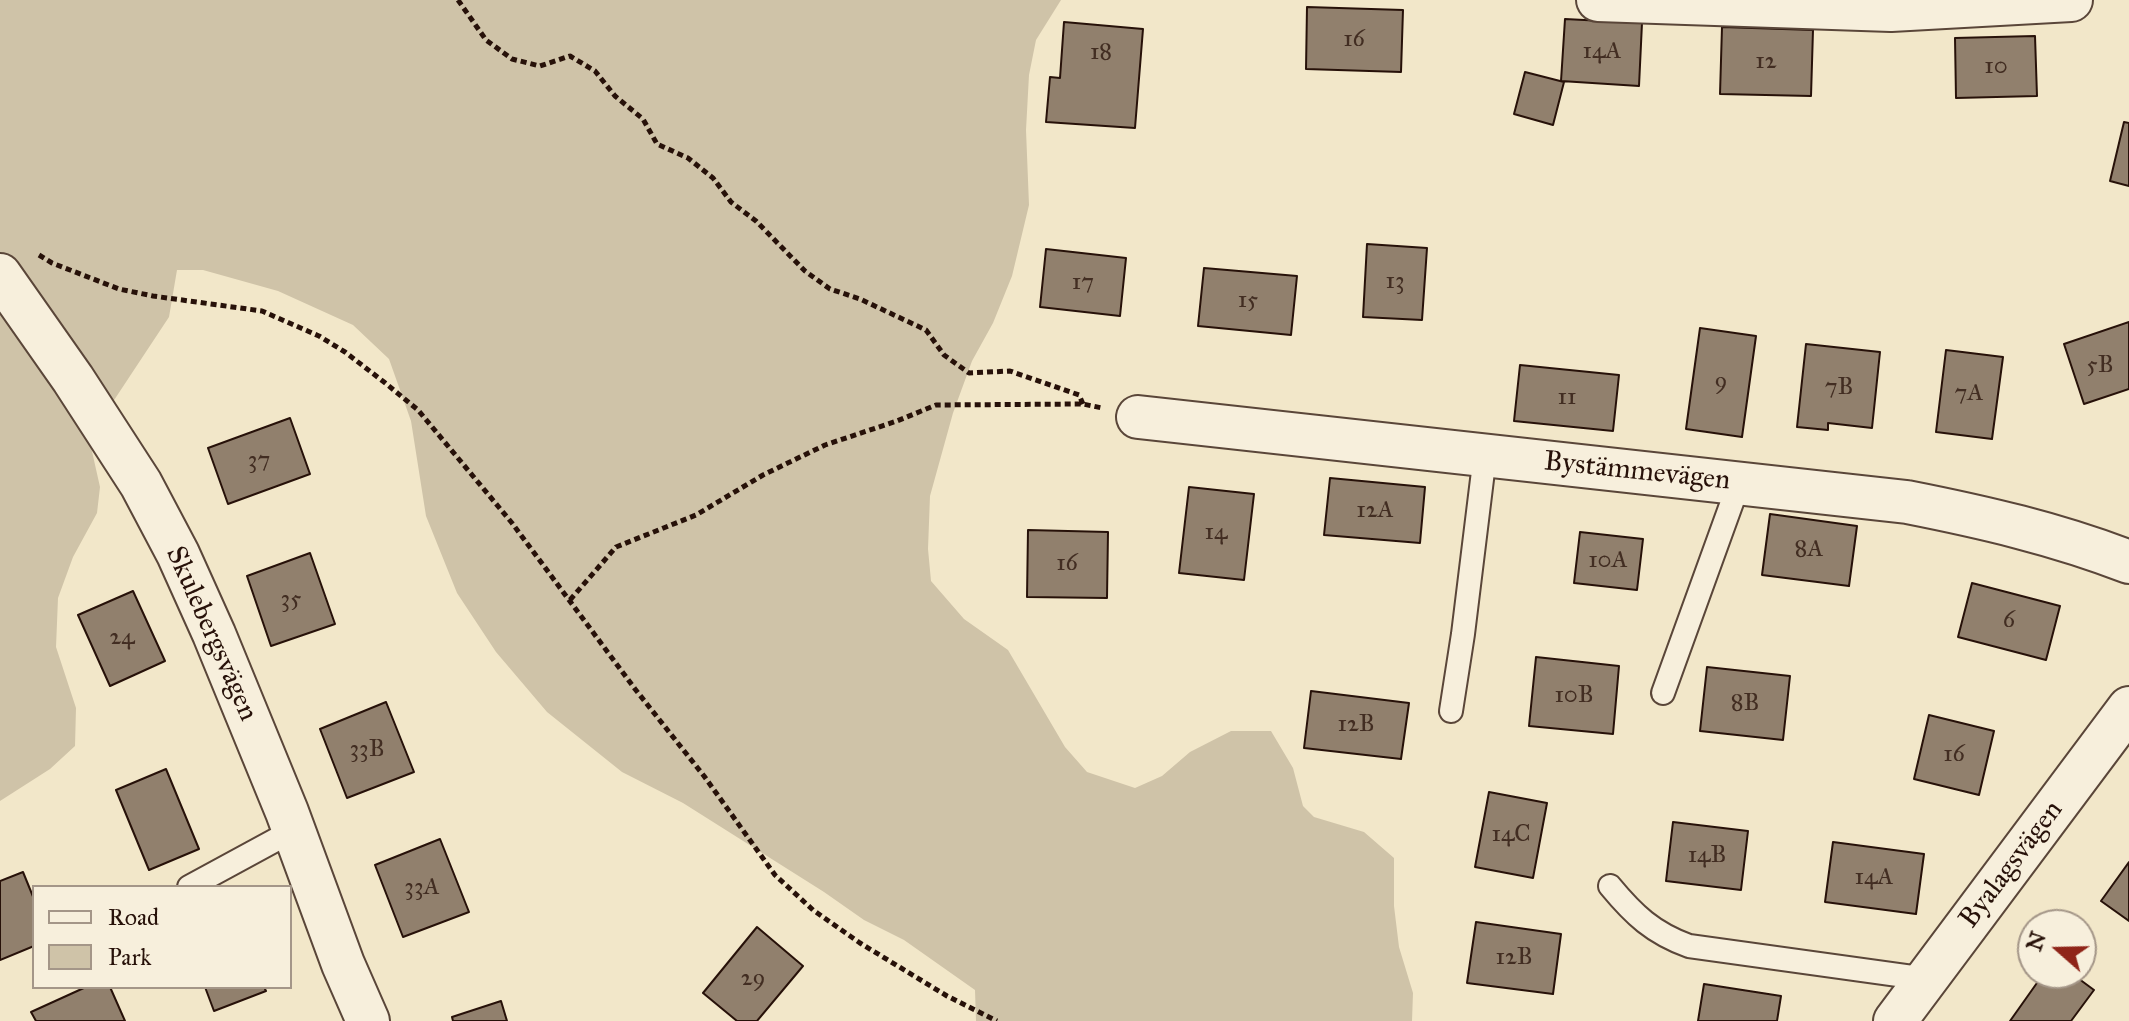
<!DOCTYPE html>
<html>
<head>
<meta charset="utf-8">
<style>
	body { margin:0 }
	#map { position:relative; width:2129px; height:1021px; overflow:hidden; background:#f2e7c9; font-family:"IM FELL Great Primer",serif }
	canvas { display:block }
	.legend { position:absolute; left:32px; top:885px; width:260px; height:104px; box-sizing:border-box; background:#f7efdc; border:2px solid #a49688; margin:0; padding:10px 14px; list-style:none; font-size:24px; color:#271109 }
	.legend li { display:flex; align-items:center; gap:16px; height:40px }
	.legend b { width:40px; border:2px solid #a49688 }
	.north { position:absolute; left:2017px; top:909px; width:80px; height:80px; box-sizing:border-box; background:#f7efdc; border:2px solid #a49688; border-radius:50%; rotate:290deg; font-size:22px; font-weight:700; line-height:32px; text-align:center; color:#271109 }
	.north::after { content:''; display:block; margin:auto; width:28px; height:36px; background:#8f2418; clip-path:polygon(50% 0,100% 100%,50% 72%,0 100%) }
</style>
</head>
<body>
<div id="map">
<canvas width="2129" height="1021"></canvas>
<ul class="legend">
<li><b style="height:10px;background:#f7efdc"></b>Road</li>
<li><b style="height:22px;background:#cfc3a8"></b>Park</li>
</ul>
<div class="north">N</div>
</div>
<script>
const ctx = document.querySelector('canvas').getContext('2d');
ctx.lineJoin = 'round';
function paint(path, color) {
  ctx.fillStyle = color;
  ctx.fill(path, 'evenodd');
}
function stroke(path, color, width, dash) {
  ctx.strokeStyle = color;
  ctx.lineWidth = width;
  ctx.lineCap = dash ? 'butt' : 'round';
  ctx.setLineDash(dash || []);
  ctx.stroke(path);
}
function write(font, color, halo, rows, align = 'center') {
  ctx.font = font + ' "IM FELL Great Primer",serif';
  ctx.lineWidth = 8;
  ctx.setLineDash([]);
  ctx.textBaseline = 'middle';
  ctx.strokeStyle = halo;
  ctx.fillStyle = color;
  for (const [text, x, y, turn = 0] of rows) {
    ctx.save();
    ctx.translate(x, y);
    ctx.rotate((+turn || 0) * Math.PI / 180);
    ctx.textAlign = isNaN(turn) ? turn : align;
    if (halo) ctx.strokeText(text, 0, 0);
    ctx.fillText(text, 0, 0);
    ctx.restore();
  }
}
const green = new Path2D(`
	M 0,0 L 1061,0 L 1036,40 L 1029,75 L 1026,130 L 1029,205 L 1012,276 L 993,323 L 972,361 L 953,413 L 930,496 L 928,549 L 931,581 L 964,619 L 1008,650 L 1065,747 L 1087,772 L 1135,788 L 1162,776 L 1190,752 L 1231,731 L 1271,731 L 1293,768 L 1303,806 L 1314,817 L 1364,832 L 1394,858 L 1394,906 L 1399,947 L 1413,993 L 1412,1021 L 976,1021 L 975,990 L 904,940 L 864,920 L 824,892 L 683,803 L 622,772 L 547,712 L 496,652 L 457,593 L 426,516 L 411,421 L 389,359 L 353,325 L 278,291 L 203,270 L 177,270 L 169,317 L 89,438 L 100,487 L 97,513 L 73,557 L 58,598 L 56,647 L 76,708 L 75,746 L 50,769 L 0,801 Z`);
const building = new Path2D(`
	M 1307,7 L 1403,10 L 1401,72 L 1306,69 Z
	M 1565,19 L 1642,23 L 1639,86 L 1561,81 Z
	M 1064,22 L 1143,29 L 1135,128 L 1046,122 L 1050,77 L 1060,78 Z
	M 1722,27 L 1813,30 L 1811,96 L 1720,94 Z
	M 2035,36 L 2037,96 L 1956,98 L 1955,38 Z
	M 1525,72 L 1564,82 L 1553,125 L 1514,114 Z
	M 2124,122 L 2129,123 L 2129,186 L 2110,181 Z
	M 1367,244 L 1427,248 L 1422,320 L 1363,317 Z
	M 1046,249 L 1126,258 L 1120,316 L 1040,307 Z
	M 1204,268 L 1297,276 L 1291,335 L 1198,326 Z
	M 2129,322 L 2129,389 L 2084,404 L 2064,344 Z
	M 1700,328 L 1756,336 L 1742,437 L 1686,429 Z
	M 1806,344 L 1880,352 L 1872,428 L 1828,423 L 1828,430 L 1797,427 Z
	M 1946,350 L 2003,357 L 1992,439 L 1936,432 Z
	M 1520,365 L 1619,375 L 1613,431 L 1514,421 Z
	M 290,418 L 310,474 L 228,504 L 208,448 Z
	M 1330,478 L 1425,487 L 1420,543 L 1324,535 Z
	M 1189,487 L 1254,494 L 1244,580 L 1179,573 Z
	M 1770,514 L 1857,526 L 1849,586 L 1762,575 Z
	M 1028,530 L 1108,532 L 1107,598 L 1027,597 Z
	M 1580,532 L 1643,539 L 1637,590 L 1574,583 Z
	M 310,553 L 335,624 L 271,646 L 247,576 Z
	M 1972,583 L 2060,606 L 2046,660 L 1958,637 Z
	M 133,591 L 165,661 L 110,686 L 78,615 Z
	M 1536,657 L 1619,666 L 1613,734 L 1529,726 Z
	M 1707,667 L 1790,676 L 1783,740 L 1700,731 Z
	M 1311,691 L 1409,703 L 1401,759 L 1304,748 Z
	M 386,702 L 414,772 L 347,798 L 320,729 Z
	M 1929,715 L 1994,731 L 1979,795 L 1914,779 Z
	M 166,769 L 199,849 L 149,870 L 116,790 Z
	M 1489,792 L 1547,803 L 1533,878 L 1475,867 Z
	M 1673,822 L 1748,831 L 1741,890 L 1666,881 Z
	M 440,839 L 469,912 L 403,937 L 375,865 Z
	M 1833,842 L 1924,854 L 1916,914 L 1825,902 Z
	M 2129,862 L 2129,921 L 2101,901 Z
	M 23,872 L 34,899 L 34,946 L 0,960 L 0,881 Z
	M 1476,922 L 1561,934 L 1553,994 L 1467,983 Z
	M 757,927 L 803,966 L 757,1021 L 737,1021 L 703,993 Z
	M 2044,973 L 2071,973 L 2094,990 L 2071,1021 L 2010,1021 Z
	M 1704,984 L 1781,996 L 1777,1021 L 1698,1021 Z
	M 86,987 L 110,987 L 125,1021 L 36,1021 L 31,1012 Z
	M 205,987 L 264,987 L 266,991 L 214,1011 Z
	M 501,1001 L 507,1021 L 453,1021 L 452,1017 Z`);
const path = new Path2D(`
	M 458,0 L 486,40 L 512,59 L 540,66 L 570,56 L 595,71 L 615,96 L 643,119 L 657,144 L 688,158 L 713,178 L 731,202 L 756,221 L 805,271 L 830,289 L 860,299 L 926,330 L 944,355 L 969,373 L 1010,371 L 1079,395 L 1083,404
	M 39,255 L 52,263 L 119,289 L 153,296 L 262,311 L 319,336 L 345,352 L 384,382 L 418,410 L 512,523 L 635,689 L 704,776 L 775,875 L 813,910 L 860,943 L 947,996 L 997,1021
	M 570,600 L 616,547 L 696,515 L 763,475 L 825,445 L 897,421 L 936,405 L 1083,404 L 1102,408`);
const service = new Path2D(`
	M 1663,693 L 1739,483
	M 1451,711 L 1463,634 L 1485,455
	M 1610,886 C 1634,915 1653,933 1689,946 L 1927,979
	M 189,887 L 294,830`);
const minor = new Path2D(`
	M 1598,0 L 1891,10 L 2071,0
	M 0,275 L 73,379 L 141,484 L 178,554 L 214,634 L 287,812 L 343,964 L 368,1021
	M 1138,417 L 1907,502 C 1983,517 2057,534 2129,562
	M 1895,1021 L 2129,708`);
const numberNames = [
	["16",1354,40],
	["14A",1602,52],
	["18",1101,53],
	["12",1766,62],
	["10",1996,67],
	["13",1395,282],
	["17",1083,283],
	["15",1248,301],
	["5B",2100,366],
	["9",1721,382],
	["7B",1839,388],
	["7A",1969,394],
	["11",1567,398],
	["37",259,461],
	["12A",1375,511],
	["14",1216,533],
	["8A",1809,550],
	["10A",1608,561],
	["16",1067,564],
	["35",291,600],
	["6",2009,621],
	["24",122,638],
	["10B",1574,696],
	["8B",1745,704],
	["12B",1356,725],
	["33B",367,750],
	["16",1954,755],
	["14C",1511,835],
	["14B",1707,856],
	["14A",1874,878],
	["33A",422,888],
	["12B",1514,958],
	["29",753,979]
];
const streetNames = [
	["Bystämmevägen",1637,472,6],
	["Skulebergsvägen",211,634,66],
	["Byalagsvägen",2012,865,-53]
];
paint(green, '#cfc3a8');
paint(building, '#91806d');
stroke(building, '#271109', 2);
stroke(service, '#5a4639', 26);
stroke(minor, '#5a4639', 46);
stroke(path, '#271109', 5, [6, 4]);
stroke(service, '#f7efdc', 22);
stroke(minor, '#f7efdc', 42);
write('24px', '#422d22', null, numberNames);
write('28px', '#271109', '#f7efdc', streetNames);
</script>
</body>
</html>
